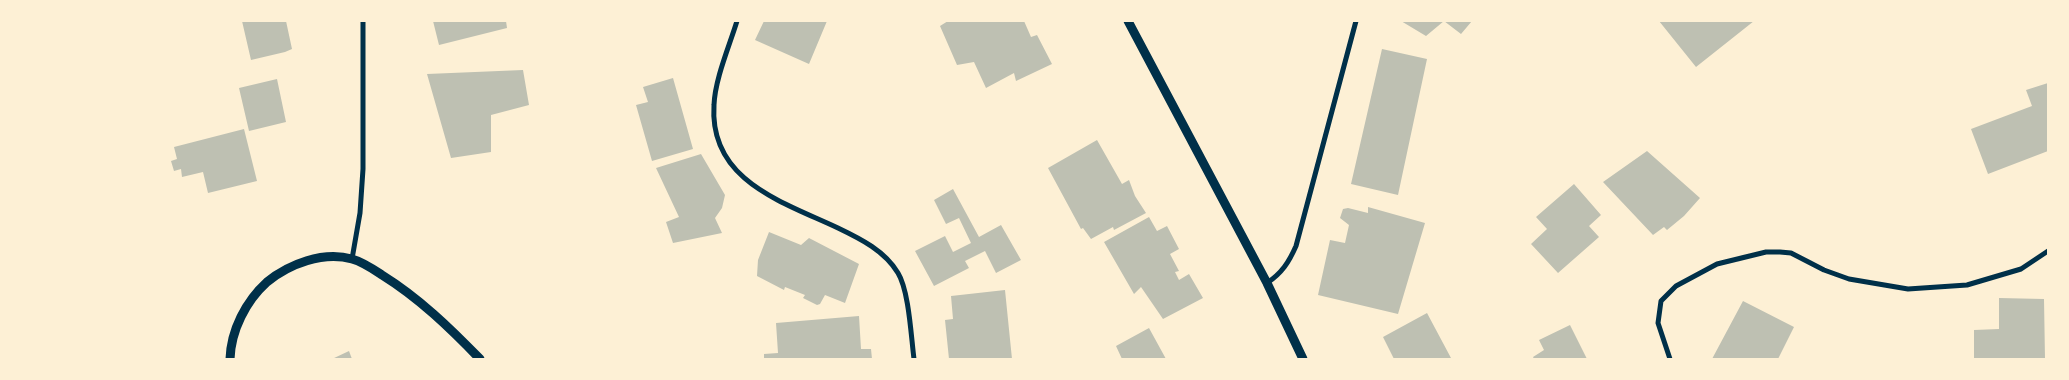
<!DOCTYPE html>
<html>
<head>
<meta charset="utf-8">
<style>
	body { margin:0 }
	#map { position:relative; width:2069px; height:380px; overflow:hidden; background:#fdf0d5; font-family:"Zilla Slab",serif }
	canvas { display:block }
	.frame { position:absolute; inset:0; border:22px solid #fdf0d5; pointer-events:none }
</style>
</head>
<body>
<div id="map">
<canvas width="2069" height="380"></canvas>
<div class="frame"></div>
</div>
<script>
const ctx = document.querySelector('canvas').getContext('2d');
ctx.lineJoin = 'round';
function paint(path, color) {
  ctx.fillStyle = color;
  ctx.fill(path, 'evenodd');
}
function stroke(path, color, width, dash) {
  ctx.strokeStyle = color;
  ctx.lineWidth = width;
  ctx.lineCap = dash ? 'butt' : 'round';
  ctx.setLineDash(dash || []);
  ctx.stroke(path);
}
const building = new Path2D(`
	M 242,21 L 286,21 L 292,49 L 285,52 L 251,60 Z
	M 433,21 L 506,21 L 507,28 L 439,45 Z
	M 764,21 L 827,21 L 809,64 L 755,40 Z
	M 948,21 L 1024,21 L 1031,37 L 1037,35 L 1052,64 L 1016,81 L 1014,73 L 986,88 L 974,62 L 957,65 L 940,26 Z
	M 1401,21 L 1472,21 L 1461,34 L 1444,21 L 1426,36 Z
	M 1659,21 L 1754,21 L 1696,67 Z
	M 1382,49 L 1427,59 L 1398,195 L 1351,184 Z
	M 523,70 L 529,105 L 491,115 L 491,152 L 451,158 L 427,74 Z
	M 673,78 L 693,149 L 652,161 L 636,105 L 648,102 L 643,87 Z
	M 277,79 L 286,122 L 249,131 L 239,88 Z
	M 2048,83 L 2048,151 L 1988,174 L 1971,129 L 2032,106 L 2026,90 Z
	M 244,129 L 257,181 L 208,193 L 203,172 L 182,177 L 181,169 L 174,171 L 171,161 L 177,159 L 174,147 Z
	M 1097,140 L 1122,184 L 1129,180 L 1135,196 L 1146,213 L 1114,230 L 1113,227 L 1091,239 L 1083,228 L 1081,229 L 1048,168 Z
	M 1647,151 L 1700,198 L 1684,216 L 1667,230 L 1664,227 L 1653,235 L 1603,182 Z
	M 701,154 L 725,195 L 722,208 L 715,218 L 722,233 L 673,243 L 666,222 L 679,217 L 656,168 Z
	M 1574,184 L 1601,215 L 1589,226 L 1599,237 L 1558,273 L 1531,244 L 1547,229 L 1536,217 Z
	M 953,189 L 979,237 L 1001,225 L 1021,260 L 996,273 L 985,251 L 965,261 L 969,268 L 934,286 L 915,251 L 945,236 L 953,252 L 971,243 L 959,218 L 946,224 L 934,200 Z
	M 1368,207 L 1425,223 L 1398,314 L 1318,295 L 1330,240 L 1345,243 L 1349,225 L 1340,218 L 1343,209 L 1348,208 L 1368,213 Z
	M 1149,217 L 1157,231 L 1167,226 L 1179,249 L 1170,254 L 1179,271 L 1175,272 L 1179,280 L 1189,274 L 1203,298 L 1163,319 L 1141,287 L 1134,294 L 1104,242 Z
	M 769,232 L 801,245 L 809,238 L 859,264 L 845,303 L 825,295 L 820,304 L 817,305 L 803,298 L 805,295 L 785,287 L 784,290 L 757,276 L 758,260 Z
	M 1005,290 L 1012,359 L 949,359 L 945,320 L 953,319 L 951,296 Z
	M 1999,298 L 2044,299 L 2045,359 L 1974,359 L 1974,330 L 1999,329 Z
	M 1743,301 L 1794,327 L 1778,359 L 1712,359 Z
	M 1427,313 L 1451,358 L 1394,359 L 1383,337 Z
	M 859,316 L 861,349 L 871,349 L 872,359 L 764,359 L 764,354 L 778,353 L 776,323 Z
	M 1570,325 L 1587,359 L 1534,359 L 1533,357 L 1544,350 L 1539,340 Z
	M 1149,328 L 1166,359 L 1122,359 L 1116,346 Z
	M 349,351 L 352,359 L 332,359 Z`);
const minor = new Path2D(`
	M 737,21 C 729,47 715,79 714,105 C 709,181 783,202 838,228 C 861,239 885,251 898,273 C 909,291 911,336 914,359
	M 352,259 L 360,213 L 363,169 L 363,21
	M 1267,283 C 1282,273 1289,262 1296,246 L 1356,21
	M 1670,359 L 1658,323 L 1661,301 L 1676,286 L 1717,264 L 1766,252 L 1780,252 L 1791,253 L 1824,270 L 1849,279 L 1908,289 L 1967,285 L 2021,269 L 2048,251`);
const tertiary = new Path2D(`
	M 1128,21 L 1267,283 L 1303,359
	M 230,359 C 231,330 246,301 267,282 C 289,264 323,251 352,259 C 363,262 373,269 382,275 C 419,298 450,328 480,359`);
paint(building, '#bec0b2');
stroke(minor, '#003049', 5);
stroke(tertiary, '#003049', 9);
</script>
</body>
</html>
